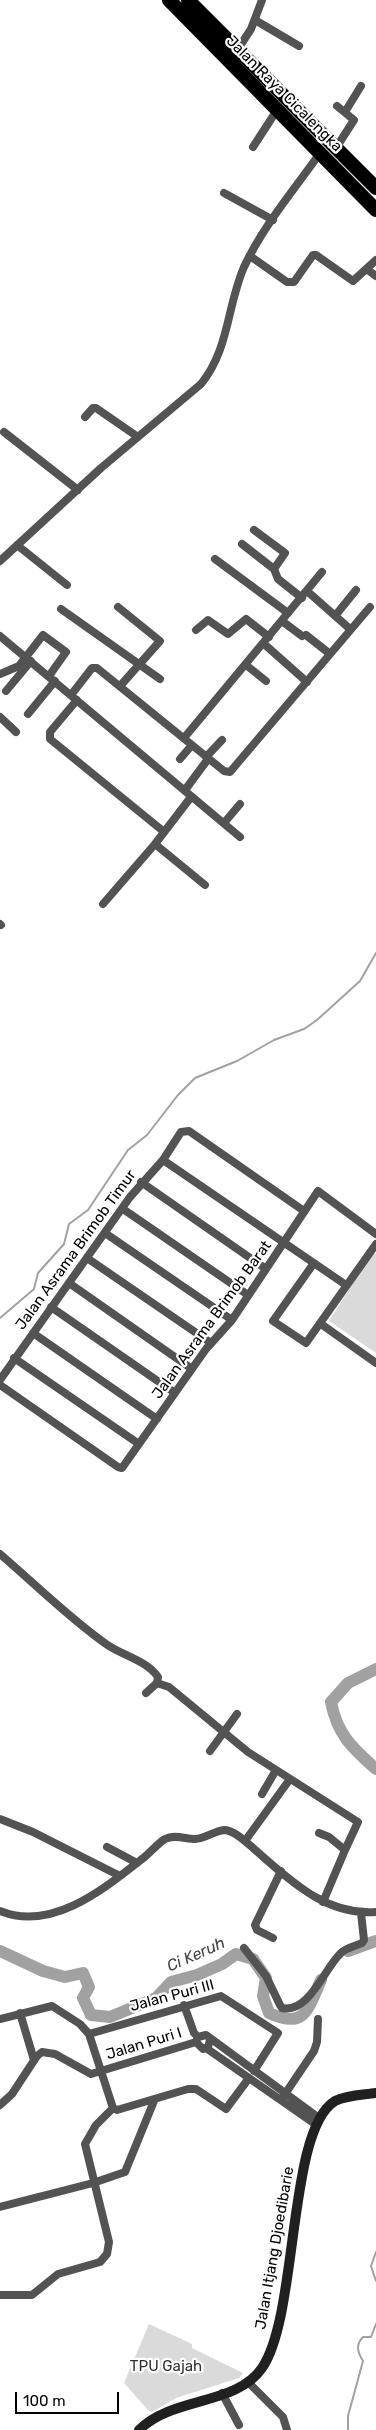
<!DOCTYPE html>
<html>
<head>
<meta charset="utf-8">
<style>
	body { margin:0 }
	#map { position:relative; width:376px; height:2430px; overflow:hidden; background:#fff; font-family:Rubik,sans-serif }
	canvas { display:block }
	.scale { position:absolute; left:15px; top:2392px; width:104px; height:22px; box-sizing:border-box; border:2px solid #000; border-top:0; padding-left:6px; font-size:15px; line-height:18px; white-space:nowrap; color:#000; -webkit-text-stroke:4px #fff; paint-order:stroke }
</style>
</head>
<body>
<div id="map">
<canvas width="376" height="2430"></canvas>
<div class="scale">100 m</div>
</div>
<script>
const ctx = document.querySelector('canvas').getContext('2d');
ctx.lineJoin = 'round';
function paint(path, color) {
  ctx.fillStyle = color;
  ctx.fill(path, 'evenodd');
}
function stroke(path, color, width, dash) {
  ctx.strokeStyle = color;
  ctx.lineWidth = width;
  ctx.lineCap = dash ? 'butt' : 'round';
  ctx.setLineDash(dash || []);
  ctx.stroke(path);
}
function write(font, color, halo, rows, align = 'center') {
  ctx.font = font + ' Rubik,sans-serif';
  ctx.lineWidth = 4.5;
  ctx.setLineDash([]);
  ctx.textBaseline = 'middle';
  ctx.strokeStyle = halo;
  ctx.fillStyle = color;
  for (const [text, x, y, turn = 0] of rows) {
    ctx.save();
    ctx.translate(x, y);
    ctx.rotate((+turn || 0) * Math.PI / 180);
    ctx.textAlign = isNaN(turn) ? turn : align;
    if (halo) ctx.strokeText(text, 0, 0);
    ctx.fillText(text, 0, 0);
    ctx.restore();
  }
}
const green = new Path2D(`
	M 372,1253 L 376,1254 L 376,1353 L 329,1321 Z
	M 149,2324 L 192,2344 L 192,2348 L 243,2373 L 239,2378 L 176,2398 L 152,2412 L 148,2410 L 124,2383 Z`);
const stream = new Path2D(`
	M 0,1318 L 34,1289 L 38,1273 L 64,1244 L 69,1224 L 88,1210 L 128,1150 L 147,1135 L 178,1095 L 195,1078 L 237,1061 L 274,1040 L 304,1029 L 317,1020 L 360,981 L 376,953
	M 376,2252 L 371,2266 L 376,2281
	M 348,2430 L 348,2416 L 363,2361 C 358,2353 355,2345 363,2337 L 371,2337 L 376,2324`);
const river = new Path2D(`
	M 376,1669 L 348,1683 L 331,1702 C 337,1734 352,1748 376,1769
	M 0,1951 L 43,1971 L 65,1977 L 83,1973 L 89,1987 L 83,1998 L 91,2015 L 110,2017 L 156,1998 L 171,1982 L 197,1975 L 222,1964 L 236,1954 L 253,1959 L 266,1978 L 263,1996 L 269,2013 C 306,2030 308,2008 321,1980
	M 348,1951 L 376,1941`);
const minor = new Path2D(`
	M 255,20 L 299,46
	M 238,49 L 251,29 L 262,0
	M 345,112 L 361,86
	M 253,147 L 277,110
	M 336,148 L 354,120 L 337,106
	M 224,193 L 273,220
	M 250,256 L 287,282 L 294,282 L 313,255 L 316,255 L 353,281 L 376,260
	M 368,270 L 376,276
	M 85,417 L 93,408 L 96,408 L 138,437
	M 4,432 L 78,490
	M 254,530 L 285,553 L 274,569 L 278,579 L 302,598
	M 242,544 L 274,569
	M 17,545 L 67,585
	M 215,559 L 288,613
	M 0,561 L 101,468 L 201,384 C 229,350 227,306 244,267 C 263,226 294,190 320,153
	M 307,591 L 350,629
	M 118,607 L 160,641 L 121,685
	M 61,609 L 160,679
	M 335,616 L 356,590
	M 282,621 L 302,636
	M 196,630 L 208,620 L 228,634 L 246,619 L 269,637
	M 306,635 L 330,654
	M 0,636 L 240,837
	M 263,643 L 307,682
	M 246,665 L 266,681
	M 0,674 L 19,666 L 43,635 L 66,652 L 49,676
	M 6,691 L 31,661
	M 71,695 L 92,668 L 97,668 L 224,771 L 230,772 L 370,607
	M 77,700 L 50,732 L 50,739 L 163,831
	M 28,714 L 55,681
	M 0,717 L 16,732
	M 184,738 L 322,572
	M 206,757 L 222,740
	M 180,759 L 192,745
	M 185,790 L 208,759
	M 224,823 L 240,804
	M 155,844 L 205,885
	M 103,904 L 155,844 L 191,797
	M 0,924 L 1,925
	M 163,1160 L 346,1285
	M 141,1182 L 266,1269
	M 123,1209 L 248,1295
	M 105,1233 L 232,1320
	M 87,1258 L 211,1343
	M 314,1263 L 273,1321 L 306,1343 L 376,1244
	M 69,1283 L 192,1369
	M 51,1307 L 175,1393
	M 321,1324 L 376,1363
	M 33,1333 L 157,1419
	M 14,1358 L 139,1444
	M 0,1380 L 130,1197 L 163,1160 L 181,1132 L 189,1131 L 304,1211
	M 0,1385 L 118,1467 L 122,1468 L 206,1349 L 232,1320 L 318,1191 L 376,1234
	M 0,1554 C 35,1584 69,1618 106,1644 C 123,1656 146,1660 158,1677 L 157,1683 L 169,1687 L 248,1752 L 358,1822 L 345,1850
	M 146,1693 L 157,1683
	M 210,1751 L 237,1714
	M 262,1794 L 276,1770
	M 0,1819 L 33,1832 L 120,1876
	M 319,1833 L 329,1837 L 345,1850 L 323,1902
	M 245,1841 L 290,1779
	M 107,1847 L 137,1863
	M 0,1911 C 52,1932 104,1889 142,1859 C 150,1853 157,1844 165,1839 C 174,1834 186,1839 195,1839 C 205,1839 214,1831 224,1830 C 234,1830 246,1842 253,1848 C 289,1879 325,1916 376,1912
	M 273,1938 L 257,1930 L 255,1925 L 281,1871
	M 244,1948 L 266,1976 L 280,2005 L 282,2008 C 309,2014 325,1967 341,1953 C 346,1948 356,1946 362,1943 L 364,1940 L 361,1913
	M 184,2005 L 194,2033 L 198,2037
	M 20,2013 L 34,2060
	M 0,2019 L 52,2006 L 80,2024 L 89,2034
	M 210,2040 L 208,2047 L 203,2049 L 196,2042 L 198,2037 L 206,2035 L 319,2118
	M 206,2048 L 315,2124
	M 249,2078 L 226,2109 L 196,2089 L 188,2089 L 117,2110 L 113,2108 L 89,2034 L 221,1996 L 278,2033 L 254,2071
	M 283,2097 L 314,2051 L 317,2042 L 318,2019
	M 0,2105 L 12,2094 L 37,2056 L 42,2052 L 55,2054 L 91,2074 L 196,2042
	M 0,2207 L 93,2183 L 125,2172 L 154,2101
	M 0,2295 L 32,2295 L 58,2274 L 100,2262 L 107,2254 L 109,2242 L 85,2144 L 96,2125 L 113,2108
	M 249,2383 L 283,2417 L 287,2430
	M 222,2393 L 239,2425`);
const secondary = new Path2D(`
	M 139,2430 C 173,2396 236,2406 262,2368 C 299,2314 287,2130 335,2101 C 347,2095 363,2095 376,2093`);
const trunk = new Path2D(`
	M 169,0 L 376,210
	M 188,0 L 376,188`);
const streetNames = [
	["Jalan Raya Cicalengka",284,94,45],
	["Jalan Asrama Brimob Timur",76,1250,-54],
	["Jalan Asrama Brimob Barat",212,1320,-54],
	["Jalan Puri III",172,1996,-15],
	["Jalan Puri I",144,2044,-17],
	["Jalan Itjang Djoedibarie",275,2248,-80]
];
const parkNames = [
	["TPU Gajah",166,2367]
];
const waterNames = [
	["Ci Keruh",196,1955,-24]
];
paint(green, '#dadada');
stroke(stream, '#a1a1a1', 2);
stroke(river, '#a1a1a1', 12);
stroke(trunk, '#dbdbdb', 15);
stroke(minor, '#535353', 8);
stroke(secondary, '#202020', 10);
stroke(trunk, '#000', 14);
write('15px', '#000', '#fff', streetNames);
write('15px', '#313131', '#fff', parkNames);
write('italic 16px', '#424242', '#fff', waterNames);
</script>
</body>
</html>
